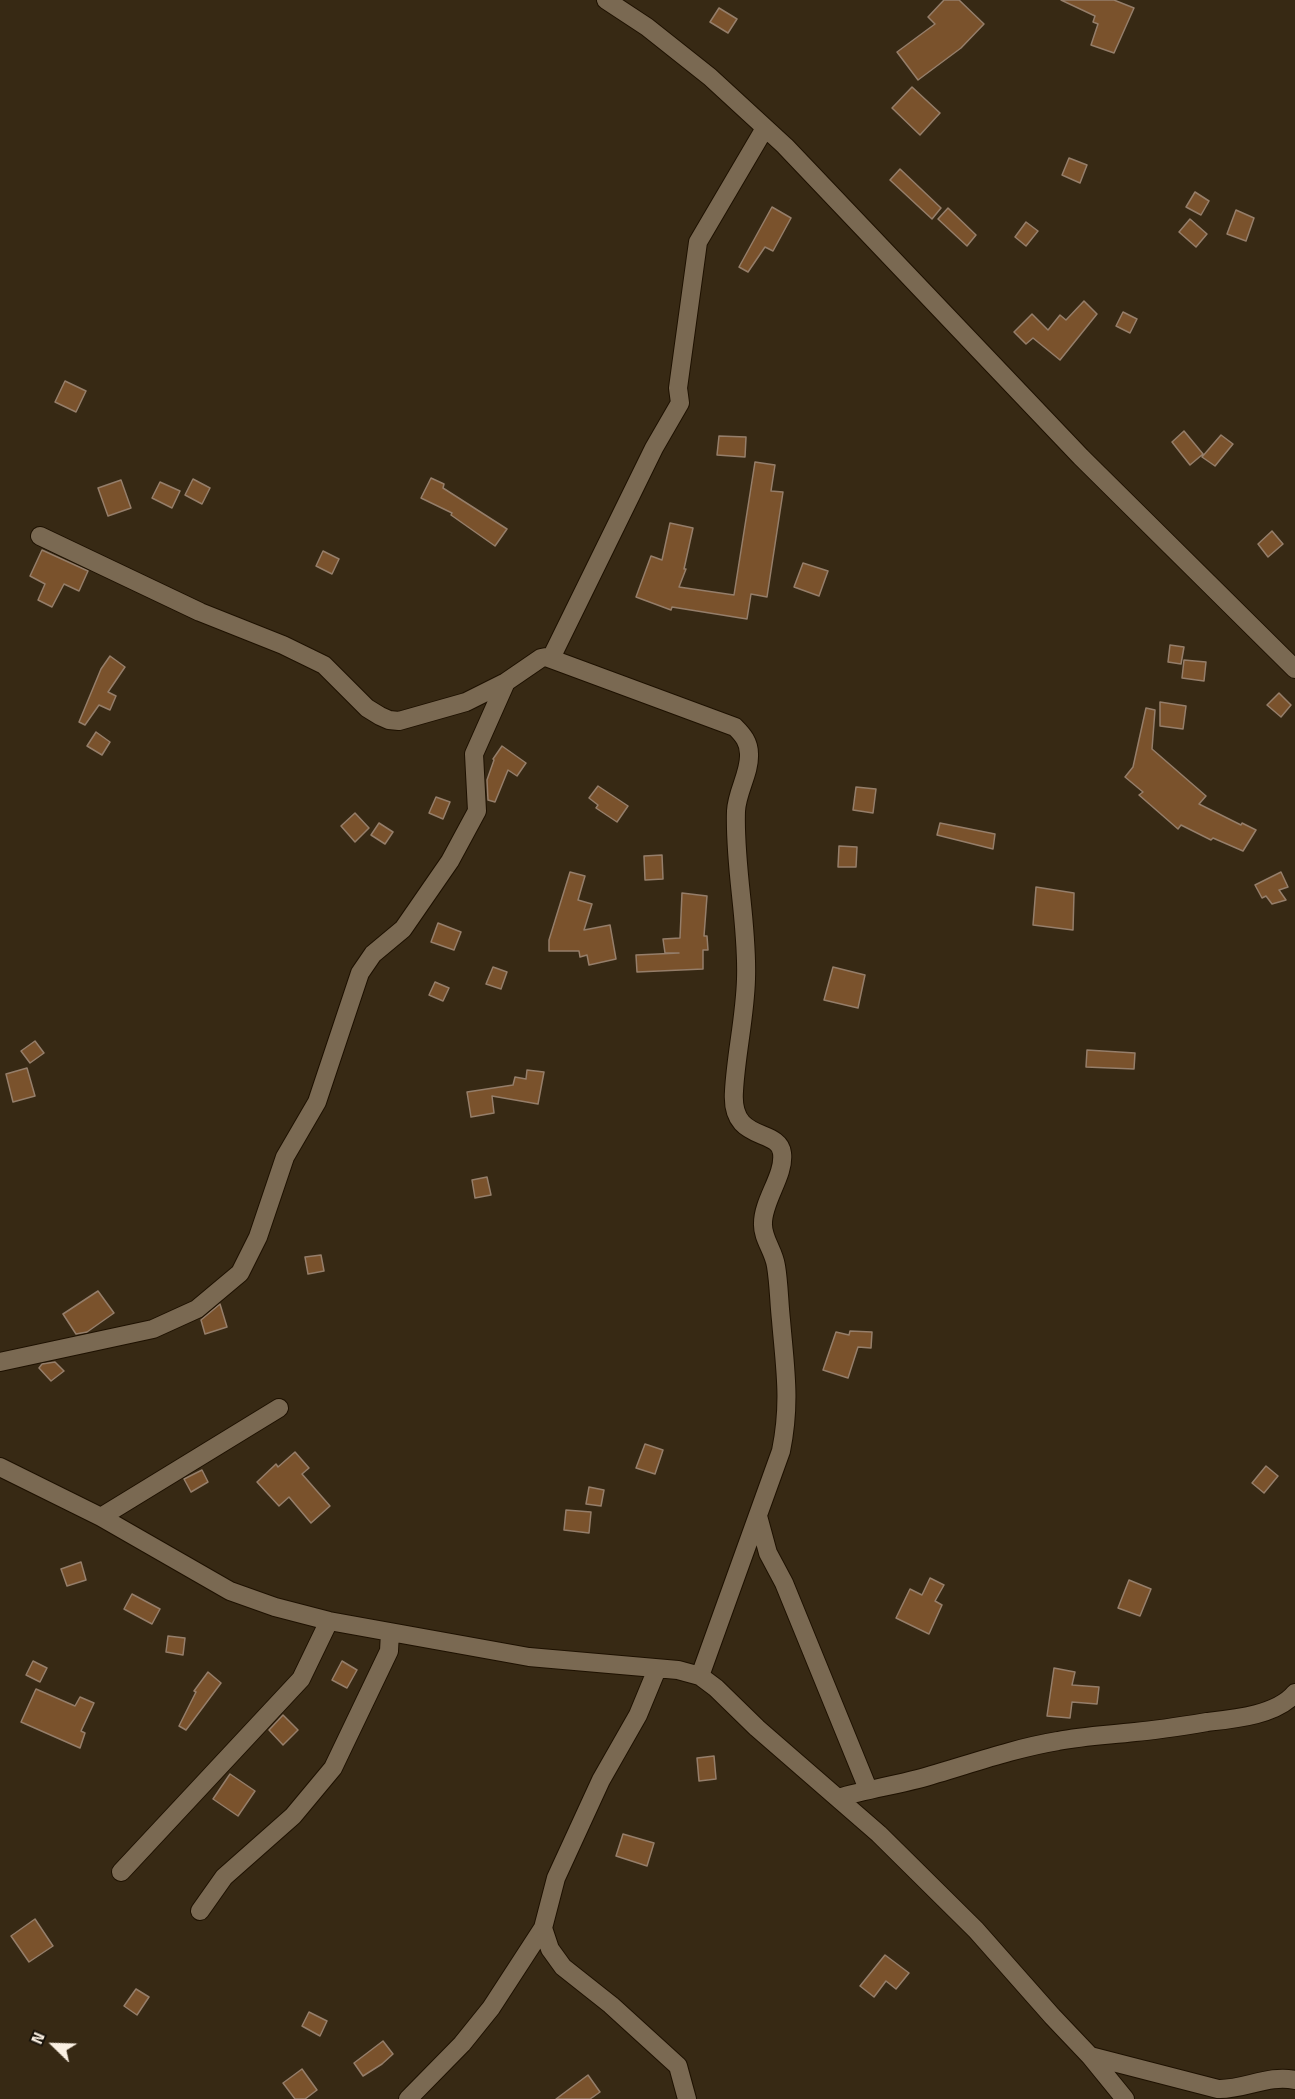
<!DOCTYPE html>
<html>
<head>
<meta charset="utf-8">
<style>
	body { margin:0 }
	#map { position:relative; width:1295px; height:2099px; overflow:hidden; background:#372914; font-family:"Titillium Web",sans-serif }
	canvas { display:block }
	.north { position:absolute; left:24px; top:2015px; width:60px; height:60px; -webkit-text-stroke:4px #19130a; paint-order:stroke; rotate:293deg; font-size:16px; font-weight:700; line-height:24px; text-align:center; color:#faf0e3 }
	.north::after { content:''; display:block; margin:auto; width:21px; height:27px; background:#faf0e3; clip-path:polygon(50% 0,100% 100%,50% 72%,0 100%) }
</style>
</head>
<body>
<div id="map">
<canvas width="1295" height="2099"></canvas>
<div class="north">N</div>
</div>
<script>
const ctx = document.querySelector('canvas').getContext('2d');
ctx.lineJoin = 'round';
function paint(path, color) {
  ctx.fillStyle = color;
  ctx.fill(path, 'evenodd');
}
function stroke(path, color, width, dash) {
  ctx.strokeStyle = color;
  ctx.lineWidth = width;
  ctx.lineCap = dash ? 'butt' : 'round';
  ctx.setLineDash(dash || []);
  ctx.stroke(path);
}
const building = new Path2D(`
	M 944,0 L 959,0 L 984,24 L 961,48 L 918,80 L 897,52 L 935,24 L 928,17 Z
	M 1061,0 L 1114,0 L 1134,8 L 1114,53 L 1091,45 L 1098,24 L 1093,22 L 1095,16 Z
	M 719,8 L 737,19 L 728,33 L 710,22 Z
	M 912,87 L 940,113 L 920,135 L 892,108 Z
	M 1069,158 L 1087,165 L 1080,183 L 1062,175 Z
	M 900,169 L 941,208 L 932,219 L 890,180 Z
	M 1195,192 L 1209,201 L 1201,215 L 1186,207 Z
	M 772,207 L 791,218 L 773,251 L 765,247 L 748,272 L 739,267 Z
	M 948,208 L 976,235 L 967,246 L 938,219 Z
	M 1236,210 L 1254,218 L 1246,241 L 1227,234 Z
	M 1190,219 L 1207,234 L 1196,247 L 1179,232 Z
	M 1026,222 L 1038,231 L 1026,246 L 1015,237 Z
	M 1084,301 L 1097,314 L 1060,360 L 1033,338 L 1026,344 L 1014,332 L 1032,314 L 1048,330 L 1060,315 L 1066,320 Z
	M 1123,312 L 1137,319 L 1130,333 L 1116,326 Z
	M 65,381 L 86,391 L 76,412 L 55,402 Z
	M 1184,431 L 1203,454 L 1190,465 L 1172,442 Z
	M 1221,435 L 1233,444 L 1215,466 L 1202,457 Z
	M 719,436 L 746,437 L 745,457 L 717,455 Z
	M 755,462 L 775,465 L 771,491 L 783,492 L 767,597 L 751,594 L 747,619 L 672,607 L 671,610 L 636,597 L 651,556 L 662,560 L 670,523 L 693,528 L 684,569 L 686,569 L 679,587 L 734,595 Z
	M 431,478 L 444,484 L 443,488 L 507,529 L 495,546 L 451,515 L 452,513 L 421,498 Z
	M 193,479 L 210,488 L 202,504 L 185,495 Z
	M 121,480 L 131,508 L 108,516 L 98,488 Z
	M 160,482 L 180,491 L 172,508 L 152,498 Z
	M 1272,531 L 1283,544 L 1268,557 L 1258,544 Z
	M 42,550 L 88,571 L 79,591 L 64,584 L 52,607 L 38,600 L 45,584 L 30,576 Z
	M 323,551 L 339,559 L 332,574 L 316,566 Z
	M 803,563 L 828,571 L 819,596 L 794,587 Z
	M 1170,645 L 1184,647 L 1181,664 L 1168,662 Z
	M 110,656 L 125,667 L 108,692 L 116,696 L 110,710 L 99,705 L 85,725 L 79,722 L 101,669 Z
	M 1184,660 L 1206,662 L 1204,681 L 1182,678 Z
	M 1279,693 L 1291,705 L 1281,717 L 1267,705 Z
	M 1160,702 L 1186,706 L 1183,729 L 1160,726 Z
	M 1146,708 L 1155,710 L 1152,749 L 1206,796 L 1199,804 L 1241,825 L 1242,823 L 1256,830 L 1243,851 L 1213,838 L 1211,840 L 1181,825 L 1178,829 L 1139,795 L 1143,792 L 1125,777 L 1133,767 Z
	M 96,732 L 110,742 L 102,755 L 87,746 Z
	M 502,746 L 526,763 L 517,776 L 508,770 L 495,802 L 488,800 L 487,780 L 494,760 L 493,759 Z
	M 598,786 L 628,806 L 617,822 L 596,808 L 598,805 L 589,798 Z
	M 856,787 L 876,789 L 873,813 L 853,810 Z
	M 436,797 L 450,802 L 443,819 L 429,813 Z
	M 355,813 L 369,828 L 355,842 L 341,826 Z
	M 379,823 L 393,832 L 385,844 L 371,835 Z
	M 940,823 L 995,834 L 993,849 L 937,835 Z
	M 839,846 L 857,847 L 856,867 L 838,867 Z
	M 662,855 L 663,879 L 645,880 L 644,856 Z
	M 570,872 L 585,876 L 578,900 L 592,904 L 584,930 L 610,925 L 616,959 L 589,965 L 587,955 L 580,957 L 579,951 L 549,951 L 549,940 Z
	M 1281,872 L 1288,887 L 1279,890 L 1286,900 L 1272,904 L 1266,896 L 1262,898 L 1255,885 Z
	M 1036,887 L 1074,893 L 1073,930 L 1033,925 Z
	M 682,893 L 707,896 L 704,936 L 707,936 L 708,950 L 703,950 L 703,969 L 637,972 L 636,955 L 679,953 L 665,953 L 663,939 L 680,938 Z
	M 438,923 L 461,932 L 454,950 L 431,942 Z
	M 493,967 L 507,972 L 501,989 L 486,984 Z
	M 833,967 L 865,975 L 858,1008 L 824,1000 Z
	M 435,982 L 449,988 L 443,1001 L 429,995 Z
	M 35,1041 L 44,1053 L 30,1063 L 21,1051 Z
	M 1087,1050 L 1135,1053 L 1134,1069 L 1086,1067 Z
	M 27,1068 L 35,1096 L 13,1102 L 6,1074 Z
	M 527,1070 L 544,1072 L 538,1104 L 492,1096 L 494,1113 L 471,1117 L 467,1092 L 513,1085 L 515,1077 L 526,1079 Z
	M 487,1177 L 491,1195 L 475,1198 L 472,1180 Z
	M 321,1255 L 324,1271 L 308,1274 L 305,1257 Z
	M 98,1291 L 114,1313 L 87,1332 L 76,1334 L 63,1314 Z
	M 220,1304 L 227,1327 L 205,1334 L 201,1320 Z
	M 850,1331 L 872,1332 L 871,1348 L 858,1347 L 848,1378 L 823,1370 L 836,1332 L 849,1335 Z
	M 55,1362 L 64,1371 L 51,1381 L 39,1368 L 42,1364 Z
	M 645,1444 L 663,1450 L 655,1474 L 636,1468 Z
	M 295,1452 L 309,1468 L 302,1474 L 330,1506 L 311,1523 L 289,1497 L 279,1506 L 257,1482 L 276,1464 L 278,1467 Z
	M 1266,1466 L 1278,1476 L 1264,1493 L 1252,1483 Z
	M 202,1470 L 208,1482 L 191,1492 L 184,1479 Z
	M 589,1487 L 604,1490 L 601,1506 L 586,1504 Z
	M 566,1510 L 591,1512 L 589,1533 L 564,1530 Z
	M 81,1562 L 86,1580 L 67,1586 L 61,1569 Z
	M 930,1578 L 944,1585 L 935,1601 L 942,1605 L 929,1634 L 896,1618 L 910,1589 L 922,1595 Z
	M 1129,1580 L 1151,1589 L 1140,1616 L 1118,1608 Z
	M 132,1594 L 160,1609 L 152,1624 L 124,1609 Z
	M 168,1636 L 185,1638 L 183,1655 L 166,1652 Z
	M 33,1661 L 47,1668 L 40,1682 L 26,1675 Z
	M 342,1661 L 357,1670 L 347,1688 L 332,1680 Z
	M 1054,1668 L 1075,1672 L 1072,1685 L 1099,1687 L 1097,1704 L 1072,1702 L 1070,1718 L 1047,1716 Z
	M 208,1672 L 221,1683 L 186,1730 L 179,1726 L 196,1692 L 194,1691 Z
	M 36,1689 L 75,1706 L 80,1697 L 94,1703 L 81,1731 L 85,1733 L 80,1748 L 21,1722 Z
	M 283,1715 L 298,1730 L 283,1745 L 269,1730 Z
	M 714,1756 L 716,1779 L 699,1781 L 697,1758 Z
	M 230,1774 L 255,1791 L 238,1816 L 213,1799 Z
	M 623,1834 L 654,1843 L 647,1866 L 616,1856 Z
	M 35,1919 L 53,1946 L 29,1962 L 11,1936 Z
	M 885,1955 L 909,1973 L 896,1989 L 886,1981 L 874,1997 L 860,1986 Z
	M 136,1989 L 149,1997 L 137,2015 L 124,2006 Z
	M 309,2012 L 327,2021 L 320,2036 L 302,2026 Z
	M 383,2041 L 393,2054 L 382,2064 L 363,2076 L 354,2063 Z
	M 302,2069 L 317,2090 L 305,2099 L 295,2099 L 283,2083 Z
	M 588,2075 L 600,2092 L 590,2099 L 556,2099 Z`);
const minor = new Path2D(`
	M 606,0 L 647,27 L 710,77 L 785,146 L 1081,457 L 1295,669
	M 40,536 L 200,612 L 283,645 L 324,665 L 367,708 L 380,716 L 389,720 L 399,721 L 466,702 L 506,682 L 541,658 L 546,657 L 735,727 C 743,735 749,742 749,754 C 750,773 737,791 736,811 C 734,867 748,923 746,979 C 745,1017 736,1054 734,1091 C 730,1144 779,1127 782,1153 C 785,1175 763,1200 763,1223 C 762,1238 774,1251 776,1266 C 779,1284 779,1302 781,1320 C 785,1368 791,1402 781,1451 L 700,1676
	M 551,658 L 654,448 L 680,403 L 678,388 L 698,242 L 765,128
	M 0,1362 L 153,1329 L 197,1309 L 240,1273 L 258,1237 L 285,1157 L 317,1102 L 360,973 L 373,954 L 403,929 L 450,861 L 477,811 L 474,754 L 506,682
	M 0,1467 L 101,1517 L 230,1591 L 275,1607 L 329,1621 L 529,1657 L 678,1670 L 700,1676 L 716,1688 L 757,1728 L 879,1834 L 976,1930 L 1052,2016 L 1090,2056 L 1125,2099
	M 758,1516 L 768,1553 L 784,1583 L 868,1789
	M 101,1517 L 279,1408
	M 838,1798 C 865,1790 891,1786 918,1779 C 965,1766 1010,1749 1058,1741 C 1084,1736 1109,1735 1135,1732 C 1159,1730 1183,1726 1207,1722 C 1234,1719 1277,1715 1295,1693
	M 121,1872 L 301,1679 L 329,1621
	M 200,1911 L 224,1877 L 293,1816 L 333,1768 L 389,1651 L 390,1632
	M 543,1928 L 550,1949 L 563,1967 L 611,2005 L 678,2066 L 687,2099
	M 1090,2056 L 1218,2089 C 1244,2090 1269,2074 1295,2080
	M 408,2099 L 462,2044 L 491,2008 L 543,1928 L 556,1878 L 601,1780 L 638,1715 L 657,1669`);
paint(building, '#7a522c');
stroke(building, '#957e6a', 1.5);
stroke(minor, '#1e1100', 20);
stroke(minor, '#7a6952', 18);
</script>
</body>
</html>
